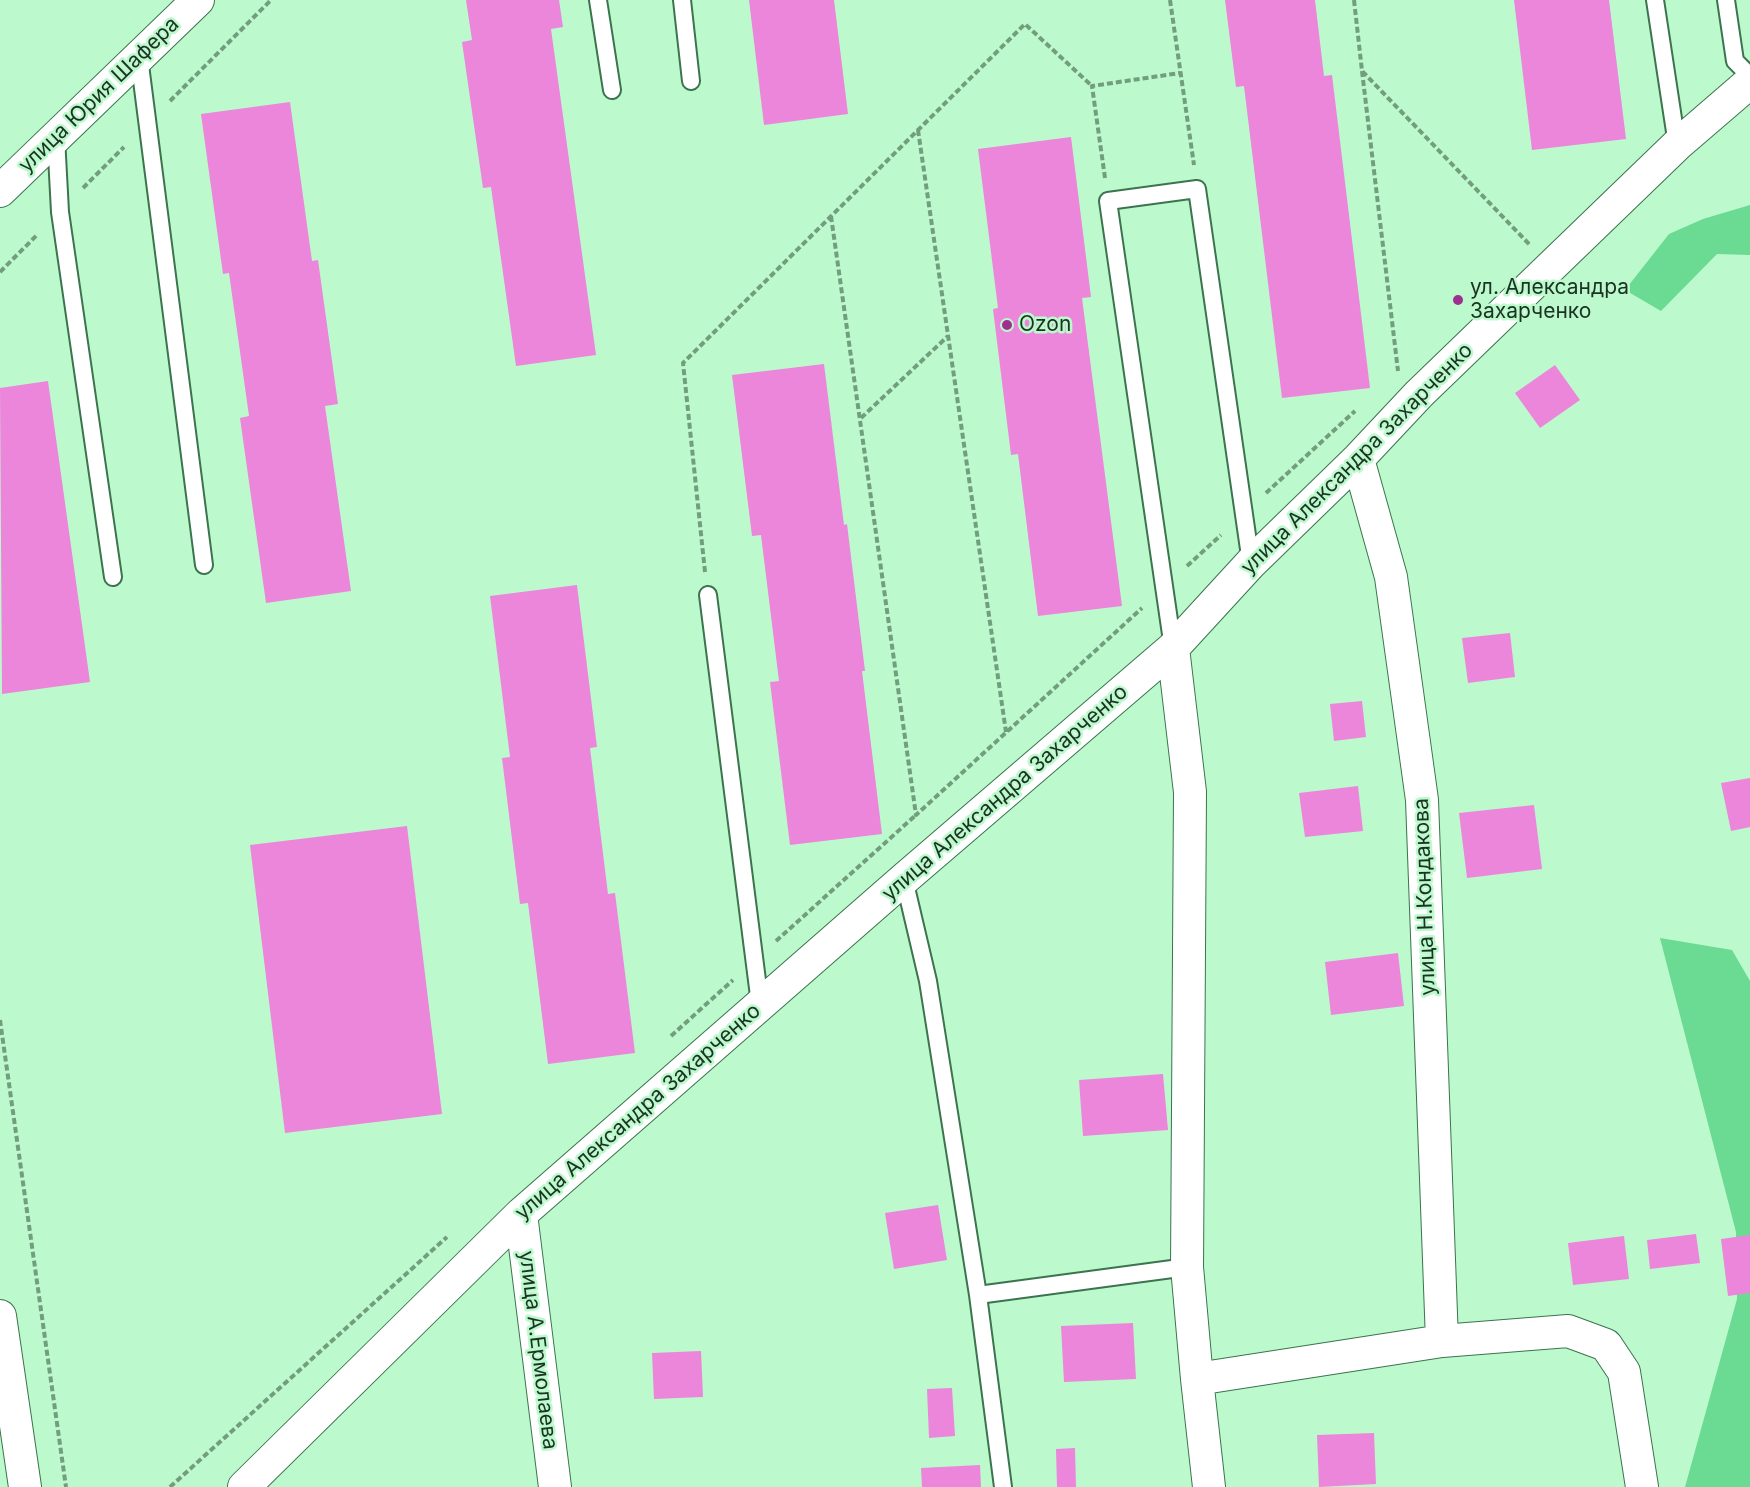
<!DOCTYPE html>
<html>
<head>
<meta charset="utf-8">
<style>
	body { margin:0 }
	canvas { display:block; background:#bcf9cd }
</style>
</head>
<body>
<canvas width="1750" height="1487"></canvas>
<script>
const ctx = document.querySelector('canvas').getContext('2d');
ctx.lineJoin = 'round';
function paint(path, color) {
  ctx.fillStyle = color;
  ctx.fill(path, 'evenodd');
}
function stroke(path, color, width, dash) {
  ctx.strokeStyle = color;
  ctx.lineWidth = width;
  ctx.lineCap = dash ? 'butt' : 'round';
  ctx.setLineDash(dash || []);
  ctx.stroke(path);
}
function write(font, color, halo, rows, align = 'center') {
  ctx.font = font + ' Inter,sans-serif';
  ctx.lineWidth = 5;
  ctx.setLineDash([]);
  ctx.textBaseline = 'middle';
  ctx.strokeStyle = halo;
  ctx.fillStyle = color;
  for (const [text, x, y, turn = 0] of rows) {
    ctx.save();
    ctx.translate(x, y);
    ctx.rotate((+turn || 0) * Math.PI / 180);
    ctx.textAlign = isNaN(turn) ? turn : align;
    if (halo) ctx.strokeText(text, 0, 0);
    ctx.fillText(text, 0, 0);
    ctx.restore();
  }
}
const green = new Path2D(`
	M 1750,205 L 1750,255 L 1717,254 L 1661,311 L 1625,290 L 1669,234 L 1703,219 Z
	M 1660,938 L 1732,950 L 1750,981 L 1750,1487 L 1685,1487 L 1737,1299 L 1736,1232 Z`);
const building = new Path2D(`
	M 466,0 L 559,0 L 563,27 L 551,29 L 596,355 L 516,366 L 491,187 L 483,188 L 462,42 L 472,40 Z
	M 749,0 L 834,0 L 848,114 L 764,125 Z
	M 1225,0 L 1315,0 L 1324,76 L 1332,75 L 1370,388 L 1282,398 L 1244,86 L 1236,87 Z
	M 1514,0 L 1609,0 L 1626,139 L 1532,150 Z
	M 290,102 L 312,261 L 318,260 L 338,404 L 325,406 L 351,591 L 266,603 L 240,418 L 249,416 L 229,273 L 223,274 L 201,114 Z
	M 1071,137 L 1091,297 L 1082,298 L 1122,606 L 1038,616 L 1018,454 L 1011,455 L 993,309 L 998,308 L 978,149 Z
	M 824,364 L 844,525 L 847,524 L 865,671 L 862,671 L 882,834 L 790,845 L 770,682 L 779,681 L 761,535 L 752,536 L 732,375 Z
	M 1555,365 L 1580,400 L 1540,428 L 1515,393 Z
	M 48,381 L 90,682 L 2,694 L 0,388 Z
	M 577,585 L 597,747 L 590,748 L 608,894 L 615,893 L 635,1053 L 548,1064 L 528,903 L 520,904 L 502,758 L 510,757 L 490,596 Z
	M 1510,633 L 1515,677 L 1468,683 L 1462,638 Z
	M 1362,701 L 1366,737 L 1334,741 L 1330,704 Z
	M 1750,778 L 1750,827 L 1731,831 L 1721,783 Z
	M 1358,786 L 1363,831 L 1305,837 L 1299,793 Z
	M 1534,805 L 1542,869 L 1467,878 L 1459,813 Z
	M 407,826 L 442,1114 L 285,1133 L 250,845 Z
	M 1398,953 L 1404,1006 L 1331,1015 L 1325,962 Z
	M 1163,1074 L 1168,1130 L 1083,1136 L 1079,1080 Z
	M 938,1205 L 947,1260 L 894,1269 L 885,1213 Z
	M 1696,1234 L 1700,1263 L 1650,1269 L 1647,1240 Z
	M 1750,1235 L 1750,1293 L 1728,1296 L 1721,1239 Z
	M 1624,1236 L 1629,1279 L 1573,1285 L 1568,1243 Z
	M 1133,1323 L 1136,1379 L 1064,1382 L 1061,1326 Z
	M 701,1351 L 703,1397 L 654,1399 L 652,1353 Z
	M 952,1388 L 955,1436 L 929,1438 L 927,1389 Z
	M 1374,1433 L 1376,1484 L 1319,1487 L 1317,1435 Z
	M 1075,1448 L 1076,1487 L 1057,1487 L 1056,1449 Z
	M 980,1465 L 981,1487 L 922,1487 L 921,1468 Z`);
const path = new Path2D(`
	M 1170,0 L 1194,165
	M 1354,0 L 1362,71 L 1530,245
	M 1362,71 L 1398,371
	M 170,101 L 271,0
	M 918,130 L 1006,732
	M 1105,178 L 1092,86 L 1180,73
	M 83,188 L 124,147
	M 831,216 L 916,815 L 1142,608
	M 0,272 L 38,234
	M 861,418 L 948,336
	M 1266,493 L 1355,411
	M 1187,566 L 1221,535
	M 705,572 L 683,363 L 1025,24 L 1092,86
	M 776,941 L 916,815
	M 0,1020 L 66,1487
	M 671,1036 L 733,980
	M 170,1487 L 447,1237`);
const lane = new Path2D(`
	M 598,0 L 612,90
	M 682,0 L 691,81
	M 1655,0 L 1677,145
	M 1726,0 L 1735,61 L 1750,76
	M 139,57 L 204,565
	M 56,137 L 60,212 L 113,577
	M 708,595 L 760,1004
	M 1173,648 L 1108,201 L 1197,189 L 1251,563
	M 904,879 L 928,981 L 978,1295 L 1003,1487
	M 978,1295 L 1187,1267`);
const street = new Path2D(`
	M 0,191 L 198,0
	M 1358,459 L 1391,577 L 1422,800 L 1442,1341
	M 1173,648 L 1190,792 L 1187,1267 L 1197,1379 L 1209,1487
	M 521,1214 L 555,1487
	M 0,1316 L 25,1487
	M 1197,1379 L 1442,1341 L 1568,1331 L 1606,1345 L 1624,1372 L 1642,1487
	M 244,1487 L 521,1214 L 904,879 L 1173,648 L 1251,563 L 1358,459 L 1419,394 L 1677,145 L 1750,82`);
const markers = [
	[1458,300,6,"#9d308f"],
	[1007,325,6,"#9d308f"]
];
const streetNames = [
	["улица Юрия Шафера",99,95,-44],
	["улица Александра Захарченко",1357,459,-45],
	["улица Александра Захарченко",1005,793,-41],
	["улица Н.Кондакова",1425,897,-92],
	["улица Александра Захарченко",638,1112,-41],
	["улица А.Ермолаева",538,1350,83]
];
const poiNames = [
	["ул. Александра",1470,288],
	["Захарченко",1470,312],
	["Ozon",1019,325]
];
paint(green, '#6bda92');
paint(building, '#ec86db');
stroke(lane, '#3b744e', 20);
stroke(street, '#3b744e', 34);
stroke(path, '#729e7e', 4, [6, 3]);
stroke(lane, '#fff', 16);
stroke(street, '#fff', 32);
for (const [x, y, r, color] of markers) {
  const dot = new Path2D();
  dot.arc(x, y, r, 0, 2 * Math.PI);
  ctx.fillStyle = color;
  ctx.fill(dot);
  stroke(dot, '#bcf9cd', 2);
}
write('21px', '#1b3322', '#bcf9cd', streetNames);
write('21px', '#1b3322', '#bcf9cd', poiNames, 'left');
</script>
</body>
</html>
